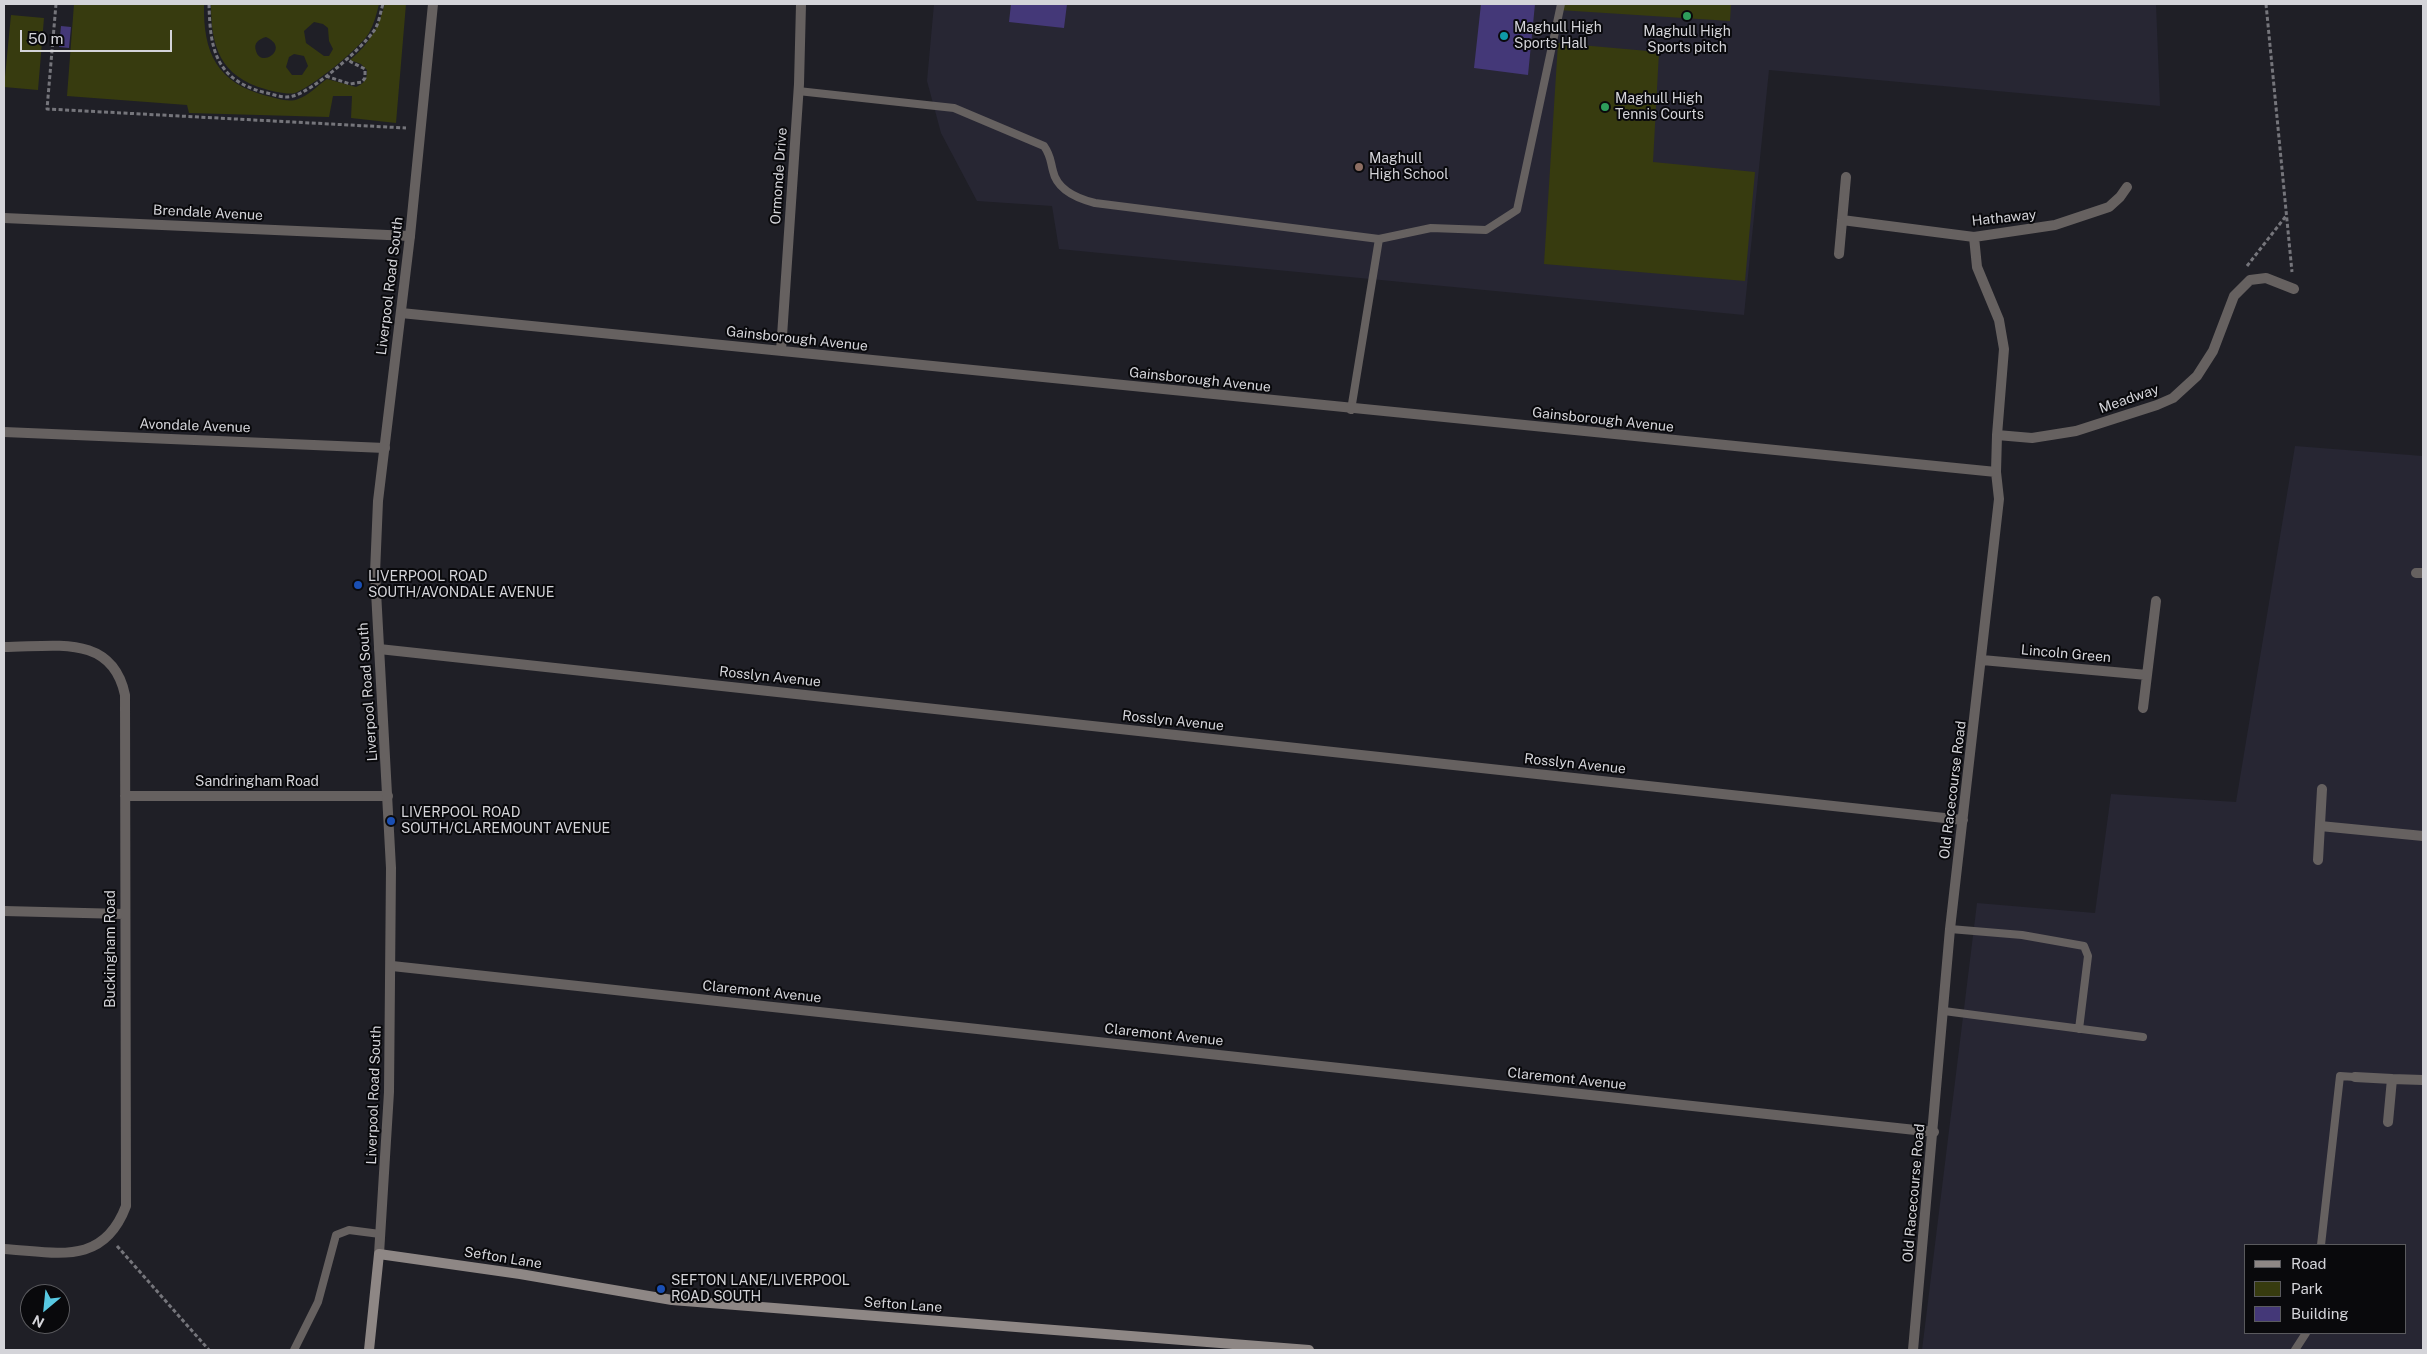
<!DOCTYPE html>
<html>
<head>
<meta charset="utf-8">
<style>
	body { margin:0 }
	#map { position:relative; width:2427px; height:1354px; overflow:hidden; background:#1f1f26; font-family:"Public Sans",sans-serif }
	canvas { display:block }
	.frame { position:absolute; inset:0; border:5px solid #d4d4d9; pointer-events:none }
	.legend { position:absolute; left:2244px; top:1244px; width:162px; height:90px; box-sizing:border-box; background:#09090c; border:1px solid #5a5a5e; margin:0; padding:6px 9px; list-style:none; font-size:15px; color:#d4d4d9 }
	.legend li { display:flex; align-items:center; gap:10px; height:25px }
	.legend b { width:25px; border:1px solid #5a5a5e }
	.north { position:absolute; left:20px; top:1284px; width:50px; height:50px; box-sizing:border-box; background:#09090c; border:1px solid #5a5a5e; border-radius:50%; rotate:208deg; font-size:14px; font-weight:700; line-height:20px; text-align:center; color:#d4d4d9 }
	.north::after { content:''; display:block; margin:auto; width:18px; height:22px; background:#58c9e3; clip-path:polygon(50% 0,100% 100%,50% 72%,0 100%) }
	.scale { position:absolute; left:20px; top:30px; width:152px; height:22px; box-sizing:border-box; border:2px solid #d4d4d9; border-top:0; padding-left:6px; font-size:15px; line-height:18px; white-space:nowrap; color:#d4d4d9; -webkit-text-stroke:4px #09090c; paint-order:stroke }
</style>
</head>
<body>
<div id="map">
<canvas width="2427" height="1354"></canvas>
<div class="frame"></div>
<ul class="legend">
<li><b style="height:6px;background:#8e8785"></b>Road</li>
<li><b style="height:14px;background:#373b0f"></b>Park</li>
<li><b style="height:14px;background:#443878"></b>Building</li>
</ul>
<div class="north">N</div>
<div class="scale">50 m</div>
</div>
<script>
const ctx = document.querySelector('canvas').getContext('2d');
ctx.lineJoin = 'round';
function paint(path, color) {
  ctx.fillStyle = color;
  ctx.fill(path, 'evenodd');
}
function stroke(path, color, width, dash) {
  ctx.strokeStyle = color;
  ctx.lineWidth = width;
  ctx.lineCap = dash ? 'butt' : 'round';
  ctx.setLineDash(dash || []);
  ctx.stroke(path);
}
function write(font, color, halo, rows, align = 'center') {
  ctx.font = font + ' "Public Sans",sans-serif';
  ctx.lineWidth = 4;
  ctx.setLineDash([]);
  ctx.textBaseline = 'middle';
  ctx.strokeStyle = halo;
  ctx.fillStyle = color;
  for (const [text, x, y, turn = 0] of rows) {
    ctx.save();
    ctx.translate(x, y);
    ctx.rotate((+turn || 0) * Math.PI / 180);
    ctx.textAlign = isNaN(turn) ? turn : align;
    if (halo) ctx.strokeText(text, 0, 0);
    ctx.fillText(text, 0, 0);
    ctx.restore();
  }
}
const built = new Path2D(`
	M 934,4 L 2156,4 L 2160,106 L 1769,70 L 1744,315 L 1059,249 L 1052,206 L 977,201 L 941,133 L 927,81 Z
	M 2295,446 L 2423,456 L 2423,1350 L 1922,1350 L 1977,903 L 2095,913 L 2111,794 L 2236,802 ZM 2246,1245 L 2406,1245 L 2406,1333 L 2246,1333 Z`);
const green = new Path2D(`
	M 74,4 L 204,4 C 203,53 217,83 267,96 C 276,98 289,103 298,99 C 308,96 318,85 327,79 L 356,87 C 365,83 367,79 367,70 L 361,64 L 350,60 C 371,42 377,29 385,4 L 406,4 L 396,123 L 351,118 L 352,96 L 333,96 L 329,117 L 189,113 L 187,105 L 67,96 Z
	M 211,4 L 379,4 C 377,13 374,24 369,33 C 360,48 312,87 295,93 C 288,95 272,91 265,89 C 220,76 211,47 211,4 ZM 314,22 L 323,24 L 328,28 L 329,41 L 333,49 L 329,56 L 324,56 L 306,43 L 304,31 ZM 266,37 C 291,48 261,69 256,51 C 253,43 259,39 266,37 ZM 294,54 L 304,56 L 308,66 L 302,75 L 292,75 L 286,67 L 289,57 Z
	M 1560,4 L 1731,4 L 1730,21 L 1559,10 Z
	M 11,15 L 44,18 L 38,90 L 4,87 Z
	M 1558,43 L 1659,52 L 1653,162 L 1755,172 L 1745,281 L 1544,264 Z`);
const building = new Path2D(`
	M 1011,4 L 1067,4 L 1064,28 L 1009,22 Z
	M 1481,4 L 1535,4 L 1528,75 L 1474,68 Z
	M 61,26 L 71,27 L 69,48 L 59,47 Z`);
const path = new Path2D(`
	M 56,4 L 47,109 L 406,128
	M 209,4 C 210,48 215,79 263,92 C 273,94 283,99 293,96 C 313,91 360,50 373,32 C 379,25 380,13 383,4
	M 2266,4 L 2292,272
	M 326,76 L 350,84 L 362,82 L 365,78 L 365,69 L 351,62 L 347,58
	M 2247,266 L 2286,216
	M 117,1246 L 209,1350`);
const service = new Path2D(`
	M 798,91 L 954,108 L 1044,146 C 1051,156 1050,160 1053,171 C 1057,190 1079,199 1095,203 L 1379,239
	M 1351,410 L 1379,239 L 1431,228 L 1486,230 L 1517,210 L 1561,4
	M 1950,929 L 2022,935 L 2084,946 L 2088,956 L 2079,1029
	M 1944,1011 L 2143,1037
	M 2321,1245 L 2340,1076 L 2355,1077
	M 294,1350 L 318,1302 L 336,1235 L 349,1230 L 380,1234
	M 2295,1350 L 2306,1333`);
const minor = new Path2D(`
	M 4,218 L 410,236
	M 1842,220 L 1974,237 L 2055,225 L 2109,207 L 2120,197 L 2127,187
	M 1839,254 L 1846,177
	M 401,313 L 1996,472
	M 781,351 L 799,84 L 801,4
	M 4,432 L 385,448
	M 1997,435 L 2032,438 L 2076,431 L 2157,405 L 2173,398 L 2197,376 L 2213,351 L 2234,296 L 2250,280 L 2266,278 L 2294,289
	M 2416,573 L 2423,573
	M 4,647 C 54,647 112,633 125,695 L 126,1206 C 103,1267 56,1252 4,1249
	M 379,649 L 1963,820
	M 1982,660 L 2147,675
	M 2143,708 L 2156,601
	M 125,796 L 388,796
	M 2320,826 L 2423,836
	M 2318,860 L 2322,789
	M 4,911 L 124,914
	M 392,966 L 1934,1132
	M 2355,1077 L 2392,1079 L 2388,1122
	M 2392,1079 L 2423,1080
	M 1913,1350 L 1950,929 L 1999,499 L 1996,472 L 1997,435 L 2004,349 L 1999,320 L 1977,267 L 1974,237`);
const tertiary = new Path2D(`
	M 379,1254 L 389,1092 L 391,868 L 375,573 L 378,501 L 410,236 L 433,4`);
const secondary = new Path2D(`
	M 369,1350 L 379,1254 L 520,1274 L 672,1300 L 1309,1350`);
const markers = [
	[1687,16,5,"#2e9e5b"],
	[1504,36,5,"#0f9aa8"],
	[1605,107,5,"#2e9e5b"],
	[1359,167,5,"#8d6e63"],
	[358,585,5,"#1a4fb4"],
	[391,821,5,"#1a4fb4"],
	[661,1289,5,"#1a4fb4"]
];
const poiNames = [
	["Maghull High",1514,28],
	["Sports Hall",1514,44],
	["Maghull High",1687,32,"center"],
	["Sports pitch",1687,48,"center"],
	["Maghull High",1615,99],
	["Tennis Courts",1615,115],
	["Maghull",1369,159],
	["High School",1369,175],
	["LIVERPOOL ROAD",368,577],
	["SOUTH/AVONDALE AVENUE",368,593],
	["LIVERPOOL ROAD",401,813],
	["SOUTH/CLAREMOUNT AVENUE",401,829],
	["SEFTON LANE/LIVERPOOL",671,1281],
	["ROAD SOUTH",671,1297]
];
const streetNames = [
	["Ormonde Drive",779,176,-86],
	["Brendale Avenue",208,213,3],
	["Hathaway",2004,218,-6],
	["Liverpool Road South",390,286,-83],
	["Gainsborough Avenue",797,339,6],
	["Gainsborough Avenue",1200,380,6],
	["Meadway",2129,399,-19],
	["Gainsborough Avenue",1603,420,6],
	["Avondale Avenue",195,426,2],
	["Lincoln Green",2066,654,5],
	["Rosslyn Avenue",770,677,6],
	["Liverpool Road South",368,692,-94],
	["Rosslyn Avenue",1173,721,6],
	["Rosslyn Avenue",1575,764,6],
	["Sandringham Road",257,782],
	["Old Racecourse Road",1953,790,-83],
	["Buckingham Road",111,949,-90],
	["Claremont Avenue",762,992,6],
	["Claremont Avenue",1164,1035,6],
	["Claremont Avenue",1567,1079,6],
	["Liverpool Road South",374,1095,-88],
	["Old Racecourse Road",1914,1193,-85],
	["Sefton Lane",503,1258,9],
	["Sefton Lane",903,1305,4]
];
paint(built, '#272633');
paint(green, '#373b0f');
paint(building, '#443878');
stroke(path, '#75757b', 3, [4, 2.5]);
stroke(service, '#666160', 8);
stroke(minor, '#666160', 10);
stroke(tertiary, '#666160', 10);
stroke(secondary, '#8e8785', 10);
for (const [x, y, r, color] of markers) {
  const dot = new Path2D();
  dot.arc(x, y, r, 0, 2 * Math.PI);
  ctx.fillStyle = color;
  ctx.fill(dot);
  stroke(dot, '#09090c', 2);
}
write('14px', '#d4d4d9', '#09090c', poiNames, 'left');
write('14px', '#d4d4d9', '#09090c', streetNames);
</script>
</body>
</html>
